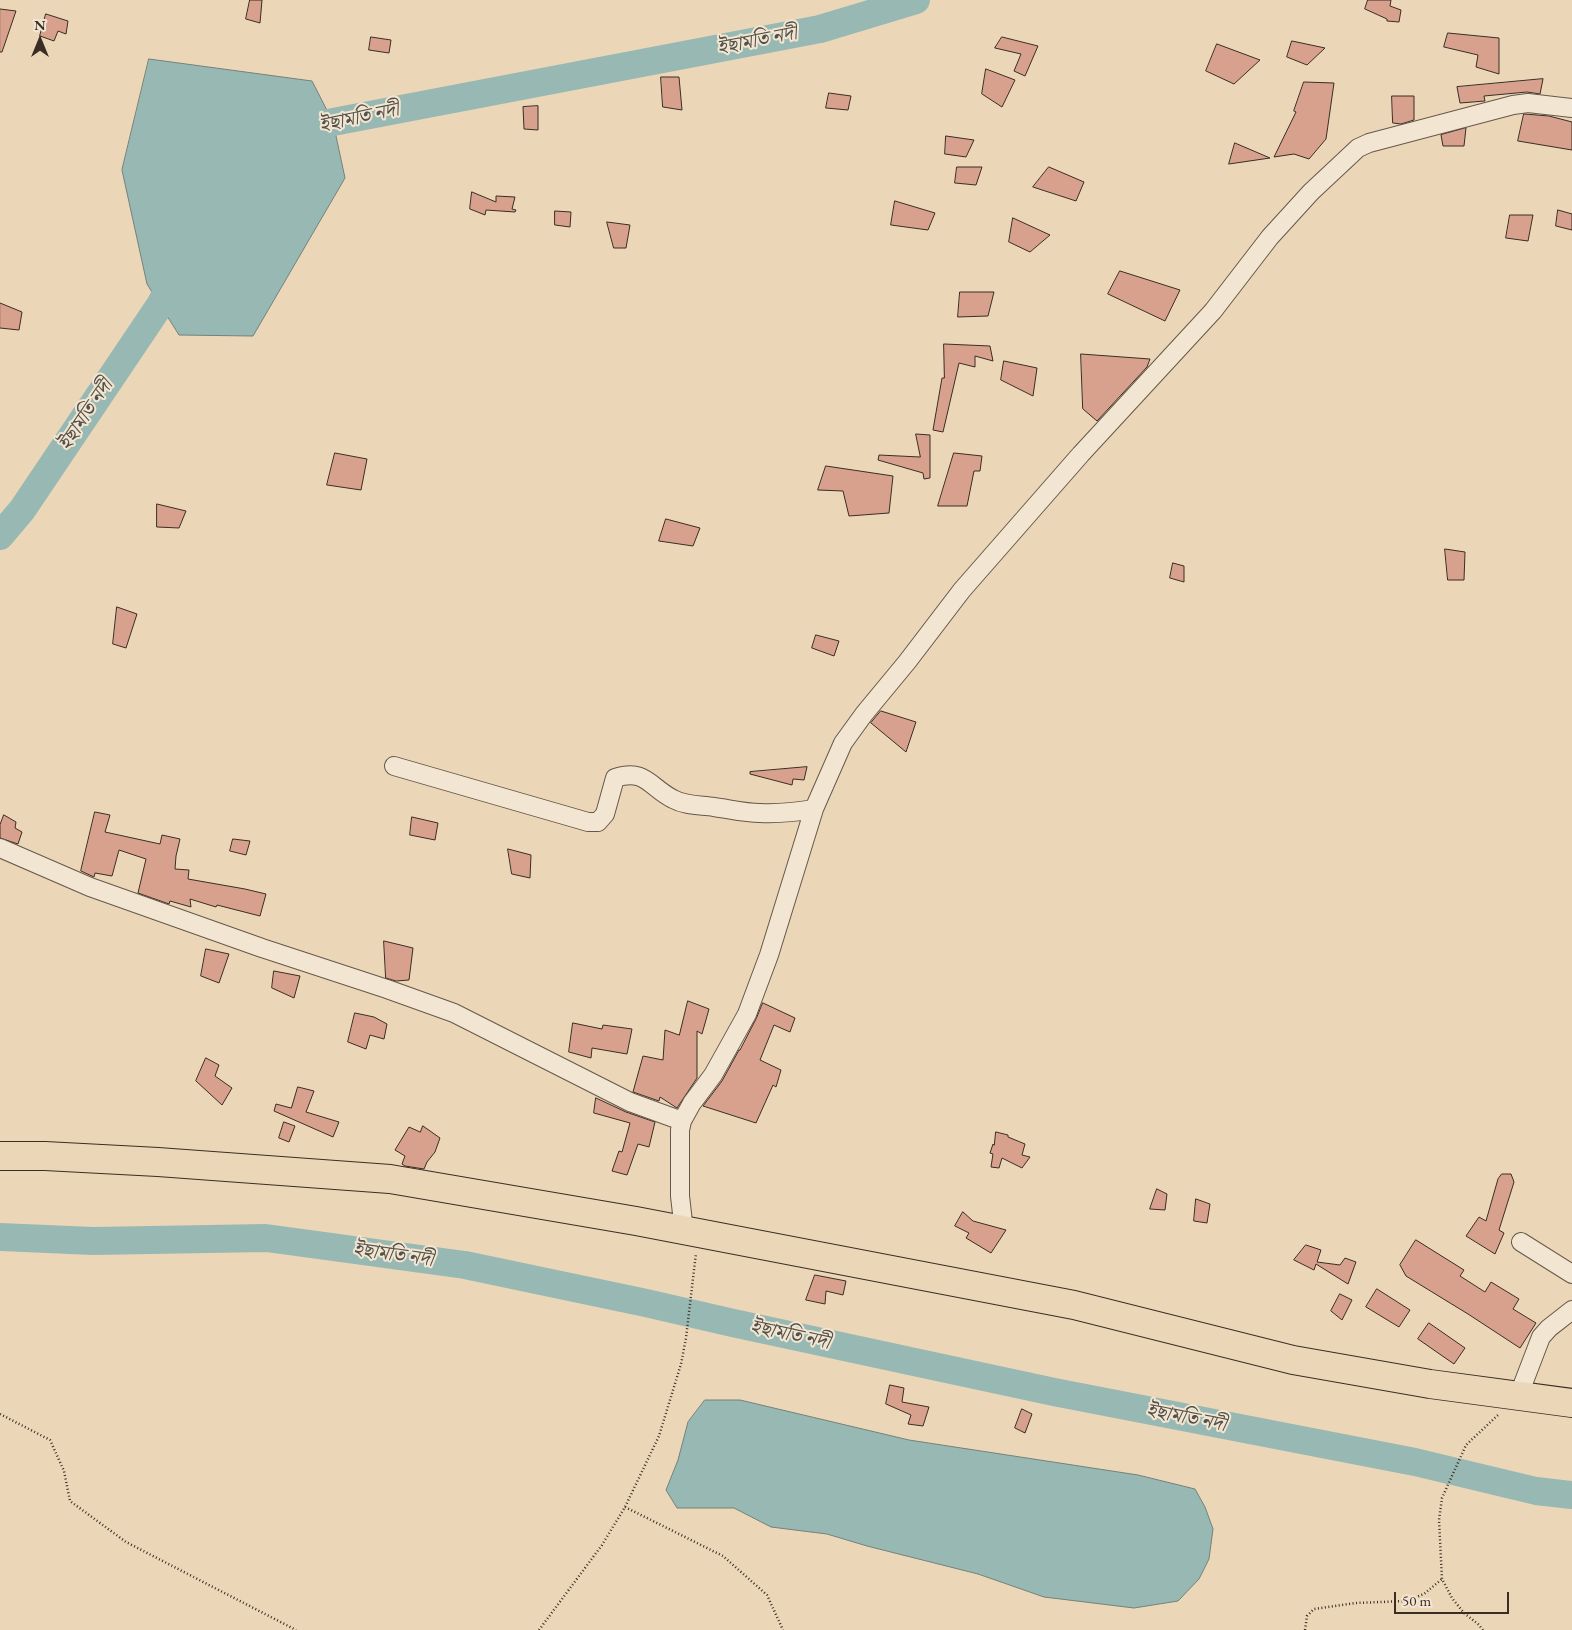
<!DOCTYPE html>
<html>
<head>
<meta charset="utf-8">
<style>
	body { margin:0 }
	#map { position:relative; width:1572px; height:1630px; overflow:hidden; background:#ebd7b8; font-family:"EB Garamond",serif }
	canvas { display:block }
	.north { position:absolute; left:15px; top:15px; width:50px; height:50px; -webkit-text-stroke:4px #f2e5d1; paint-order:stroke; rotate:0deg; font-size:14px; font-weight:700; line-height:20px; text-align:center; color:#3a2d25 }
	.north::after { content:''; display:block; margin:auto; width:18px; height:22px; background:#3a2d25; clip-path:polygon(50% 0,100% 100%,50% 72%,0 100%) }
	.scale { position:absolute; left:1394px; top:1592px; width:115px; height:22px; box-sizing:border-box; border:2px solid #3a2d25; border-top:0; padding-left:6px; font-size:15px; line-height:18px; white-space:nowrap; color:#3a2d25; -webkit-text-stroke:4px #f2e5d1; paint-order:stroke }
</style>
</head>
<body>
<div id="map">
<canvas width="1572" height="1630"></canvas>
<div class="north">N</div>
<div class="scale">50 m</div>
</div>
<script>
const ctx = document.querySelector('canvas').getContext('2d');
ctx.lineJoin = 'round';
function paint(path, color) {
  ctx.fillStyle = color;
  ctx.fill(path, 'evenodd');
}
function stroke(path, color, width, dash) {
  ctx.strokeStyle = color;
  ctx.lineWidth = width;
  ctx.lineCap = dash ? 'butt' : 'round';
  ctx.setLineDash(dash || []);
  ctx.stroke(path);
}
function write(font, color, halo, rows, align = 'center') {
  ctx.font = font + ' "EB Garamond","Noto Serif Bengali",serif';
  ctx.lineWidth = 4;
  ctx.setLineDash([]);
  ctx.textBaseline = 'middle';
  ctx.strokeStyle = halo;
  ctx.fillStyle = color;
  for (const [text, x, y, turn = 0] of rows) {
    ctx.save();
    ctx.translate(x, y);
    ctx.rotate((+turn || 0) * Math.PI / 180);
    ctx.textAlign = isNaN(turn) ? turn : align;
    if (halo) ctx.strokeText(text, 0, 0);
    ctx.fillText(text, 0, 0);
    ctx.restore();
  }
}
const water = new Path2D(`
	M 149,59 L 312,81 L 333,122 L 345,178 L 253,336 L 179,335 L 147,284 L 122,170 Z
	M 705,1400 L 740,1400 L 909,1440 L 1138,1475 L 1195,1489 L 1205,1507 L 1213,1529 L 1209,1559 L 1199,1579 L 1178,1601 L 1134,1608 L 1044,1597 L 978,1574 L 867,1546 L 827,1534 L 771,1527 L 734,1508 L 677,1508 L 666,1490 L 678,1460 L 688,1422 Z`);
const river = new Path2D(`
	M 298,134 L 311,128 L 333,122 L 820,29 L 916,0
	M 0,536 L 22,510 L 160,305 L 178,272
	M 0,1237 L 93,1241 L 266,1238 L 465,1265 L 646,1303 L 733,1323 L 1054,1392 L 1415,1462 L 1536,1491 L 1572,1495`);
const building = new Path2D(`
	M 250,0 L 262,0 L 260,23 L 246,19 Z
	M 1368,0 L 1391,0 L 1390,6 L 1401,10 L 1399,22 L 1387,21 L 1387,19 L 1365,9 Z
	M 0,9 L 16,11 L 2,52 L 0,52 Z
	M 46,14 L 68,21 L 66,34 L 58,31 L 54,41 L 40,36 Z
	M 1448,33 L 1499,38 L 1499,74 L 1476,67 L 1478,55 L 1444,47 Z
	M 371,37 L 391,40 L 389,53 L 369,50 Z
	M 1002,37 L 1038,46 L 1025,76 L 1014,71 L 1021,54 L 995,48 Z
	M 1292,41 L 1325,48 L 1307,65 L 1287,57 Z
	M 1217,44 L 1260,60 L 1234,84 L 1206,71 Z
	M 986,69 L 1015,80 L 1002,107 L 982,94 Z
	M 661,77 L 679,77 L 682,110 L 663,107 Z
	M 1543,79 L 1540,94 L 1527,92 L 1484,96 L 1485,101 L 1460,103 L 1457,87 Z
	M 1304,82 L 1334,83 L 1326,139 L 1309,159 L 1294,154 L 1274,157 L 1296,112 L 1294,111 Z
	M 829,93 L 851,96 L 848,110 L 826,108 Z
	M 1392,96 L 1414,96 L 1414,120 L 1401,124 L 1393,123 Z
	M 538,106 L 538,130 L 524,129 L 523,107 Z
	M 1524,114 L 1549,116 L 1572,122 L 1572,150 L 1518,141 Z
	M 1466,128 L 1464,146 L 1443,146 L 1441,135 Z
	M 946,136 L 974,140 L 966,157 L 945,154 Z
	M 1235,143 L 1270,158 L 1229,164 Z
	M 957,167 L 982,167 L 976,185 L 955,183 Z
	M 1049,167 L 1084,182 L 1076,201 L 1033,187 Z
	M 472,192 L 496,202 L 496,196 L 515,197 L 512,209 L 516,210 L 515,212 L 486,210 L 485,215 L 470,209 Z
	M 895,201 L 935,213 L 928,230 L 891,225 Z
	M 1558,210 L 1572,214 L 1572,230 L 1556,226 Z
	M 555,211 L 571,212 L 570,227 L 555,225 Z
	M 1510,215 L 1533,215 L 1528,241 L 1506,238 Z
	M 1013,218 L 1050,235 L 1030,252 L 1009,242 Z
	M 607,222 L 630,225 L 626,248 L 614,248 Z
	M 1120,271 L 1180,290 L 1165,321 L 1108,294 Z
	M 960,292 L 994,292 L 988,316 L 958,317 Z
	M 0,303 L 22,312 L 19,330 L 0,328 Z
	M 944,344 L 990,346 L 993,361 L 975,356 L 975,367 L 959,363 L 943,432 L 933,430 L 942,378 L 944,378 Z
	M 1081,354 L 1150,359 L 1147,367 L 1097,421 L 1083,409 Z
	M 1004,361 L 1037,368 L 1033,396 L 1001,380 Z
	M 916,434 L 930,435 L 930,478 L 924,479 L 923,473 L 878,460 L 879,455 L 920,457 Z
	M 335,453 L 367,459 L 361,490 L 327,485 Z
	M 954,453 L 982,456 L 980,471 L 974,471 L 967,506 L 938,506 Z
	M 826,466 L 893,476 L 889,513 L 849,516 L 843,491 L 818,490 Z
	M 157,504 L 186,511 L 179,528 L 157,527 Z
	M 666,519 L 700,528 L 693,546 L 659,541 Z
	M 1445,549 L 1465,552 L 1464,580 L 1448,580 Z
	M 1173,563 L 1184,566 L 1184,582 L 1170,578 Z
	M 117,607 L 137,614 L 126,648 L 113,644 Z
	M 816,635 L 839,641 L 834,656 L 812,648 Z
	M 881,711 L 916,722 L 906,752 L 871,723 Z
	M 807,767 L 804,780 L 793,779 L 792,785 L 750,774 L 750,772 Z
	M 95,812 L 110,815 L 105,832 L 160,844 L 162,835 L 180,839 L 176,856 L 175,869 L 189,870 L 188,879 L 245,889 L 266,894 L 260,916 L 217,905 L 216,907 L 190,899 L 191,907 L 170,901 L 169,904 L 138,893 L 146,859 L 119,850 L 112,876 L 95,873 L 94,877 L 81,871 Z
	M 4,815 L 16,822 L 15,828 L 22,832 L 18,844 L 0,838 L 0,825 Z
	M 412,817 L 438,823 L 435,840 L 410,835 Z
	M 233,839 L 250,841 L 246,855 L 230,851 Z
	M 508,849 L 531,855 L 530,878 L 512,874 Z
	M 384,941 L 413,948 L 409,980 L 396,981 L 386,978 Z
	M 206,949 L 229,954 L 219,983 L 201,976 Z
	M 274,971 L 300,976 L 294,998 L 272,988 Z
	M 688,1001 L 709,1009 L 702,1034 L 697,1031 L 697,1078 L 677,1108 L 660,1097 L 659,1101 L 633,1092 L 643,1056 L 663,1060 L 665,1030 L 679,1035 Z
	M 763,1003 L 795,1018 L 790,1032 L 774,1025 L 760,1060 L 781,1070 L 776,1087 L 773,1085 L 756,1123 L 703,1106 L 722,1081 L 739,1050 L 740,1050 L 756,1019 Z
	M 355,1013 L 374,1017 L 387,1024 L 384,1039 L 370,1035 L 366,1049 L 348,1042 Z
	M 573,1023 L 602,1029 L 603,1025 L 632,1029 L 627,1054 L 592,1048 L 591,1058 L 569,1052 Z
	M 206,1058 L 219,1065 L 215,1076 L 232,1088 L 222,1105 L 196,1081 Z
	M 298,1087 L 314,1091 L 306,1112 L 339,1122 L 333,1137 L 274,1111 L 276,1104 L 291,1108 Z
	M 596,1098 L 626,1112 L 655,1122 L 649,1147 L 638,1144 L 627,1175 L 612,1171 L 619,1151 L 622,1152 L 630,1123 L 594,1113 Z
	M 284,1122 L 295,1126 L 289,1142 L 279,1138 Z
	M 423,1126 L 440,1138 L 435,1152 L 427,1162 L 424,1169 L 405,1166 L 402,1164 L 405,1156 L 395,1150 L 409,1127 L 420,1132 Z
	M 996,1132 L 1008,1135 L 1008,1137 L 1025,1144 L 1022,1155 L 1030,1157 L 1022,1168 L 1002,1158 L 999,1168 L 991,1167 L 993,1154 L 990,1153 L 993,1144 L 994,1145 Z
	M 1502,1174 L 1511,1174 L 1514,1182 L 1499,1230 L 1504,1233 L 1495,1254 L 1466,1236 L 1479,1217 L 1486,1221 L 1498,1179 Z
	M 1157,1189 L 1167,1194 L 1165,1210 L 1150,1209 Z
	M 1196,1199 L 1210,1204 L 1207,1223 L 1194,1221 Z
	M 963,1212 L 973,1221 L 1006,1230 L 991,1253 L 966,1238 L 969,1233 L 955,1226 Z
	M 1416,1240 L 1464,1270 L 1460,1276 L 1485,1292 L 1491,1282 L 1519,1299 L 1513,1309 L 1536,1323 L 1520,1348 L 1468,1314 L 1406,1276 L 1400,1265 Z
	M 1306,1245 L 1321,1250 L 1317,1262 L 1340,1265 L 1345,1258 L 1356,1262 L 1348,1284 L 1316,1264 L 1314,1270 L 1294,1260 Z
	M 815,1275 L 846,1281 L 843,1295 L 826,1291 L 825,1304 L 806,1300 Z
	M 1377,1289 L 1410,1310 L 1399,1327 L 1366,1307 Z
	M 1340,1294 L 1352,1300 L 1342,1320 L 1331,1311 Z
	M 1429,1323 L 1465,1348 L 1454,1364 L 1418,1339 Z
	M 890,1385 L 904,1388 L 902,1402 L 929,1407 L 923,1426 L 908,1424 L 911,1415 L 886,1404 Z
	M 1022,1409 L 1032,1414 L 1025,1433 L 1015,1428 Z`);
const path = new Path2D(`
	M 0,1414 L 50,1440 L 64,1471 L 70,1501 L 126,1542 L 296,1630
	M 625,1507 L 723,1556 L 767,1595 L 783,1630
	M 539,1630 L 602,1545 L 625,1507 L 659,1436 L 681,1364 L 686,1338 L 696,1253
	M 1305,1630 L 1307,1616 L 1314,1609 L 1356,1603 L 1406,1601 L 1424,1594 L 1442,1579
	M 1483,1630 L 1478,1624 L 1464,1613 L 1452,1598 L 1442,1579 L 1439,1520 L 1442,1498 L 1466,1445 L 1498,1415`);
const street = new Path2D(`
	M 394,766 L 588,822 L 598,822 L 605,814 L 615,778 C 646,768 649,787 673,799 C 686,806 700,805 714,807 C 729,809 745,813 760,813 C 778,814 796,812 814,809 L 769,955 L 747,1014 L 713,1075 L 692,1103 L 682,1121
	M 814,809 L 843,743 L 864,714 L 907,662 L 962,590 L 1081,454 L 1213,311 L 1270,237 L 1311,192 L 1358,148 L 1369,143 L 1513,105 L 1528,103 L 1572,108
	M 0,848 L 90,887 L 262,948 L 387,989 L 454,1013 L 630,1102 L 682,1121 L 680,1130 L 680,1196 L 684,1231
	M 1521,1242 L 1572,1274
	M 1518,1397 L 1541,1337 L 1549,1328 L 1572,1310`);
const primary = new Path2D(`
	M 0,1156 L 45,1156 L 158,1162 L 390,1179 L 636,1221 L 1074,1305 L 1293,1360 L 1430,1384 L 1572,1403`);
const waterNames = [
	["ইছামতি নদী",757,41,-11],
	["ইছামতি নদী",359,118,-12],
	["ইছামতি নদী",86,415,-56],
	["ইছামতি নদী",393,1255,8],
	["ইছামতি নদী",790,1335,12],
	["ইছামতি নদী",1186,1418,11]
];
paint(water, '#98b9b3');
stroke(water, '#72817a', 1);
stroke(river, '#98b9b3', 28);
paint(building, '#d7a18d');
stroke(building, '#3a2d25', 1);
stroke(street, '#66584a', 20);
stroke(primary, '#3a2d25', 30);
stroke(path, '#3a2d25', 2.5, [1, 2.5]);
stroke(street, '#f2e5d1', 18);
stroke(primary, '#ebd7b8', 28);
write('italic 20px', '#525048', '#f2e5d1', waterNames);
</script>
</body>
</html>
